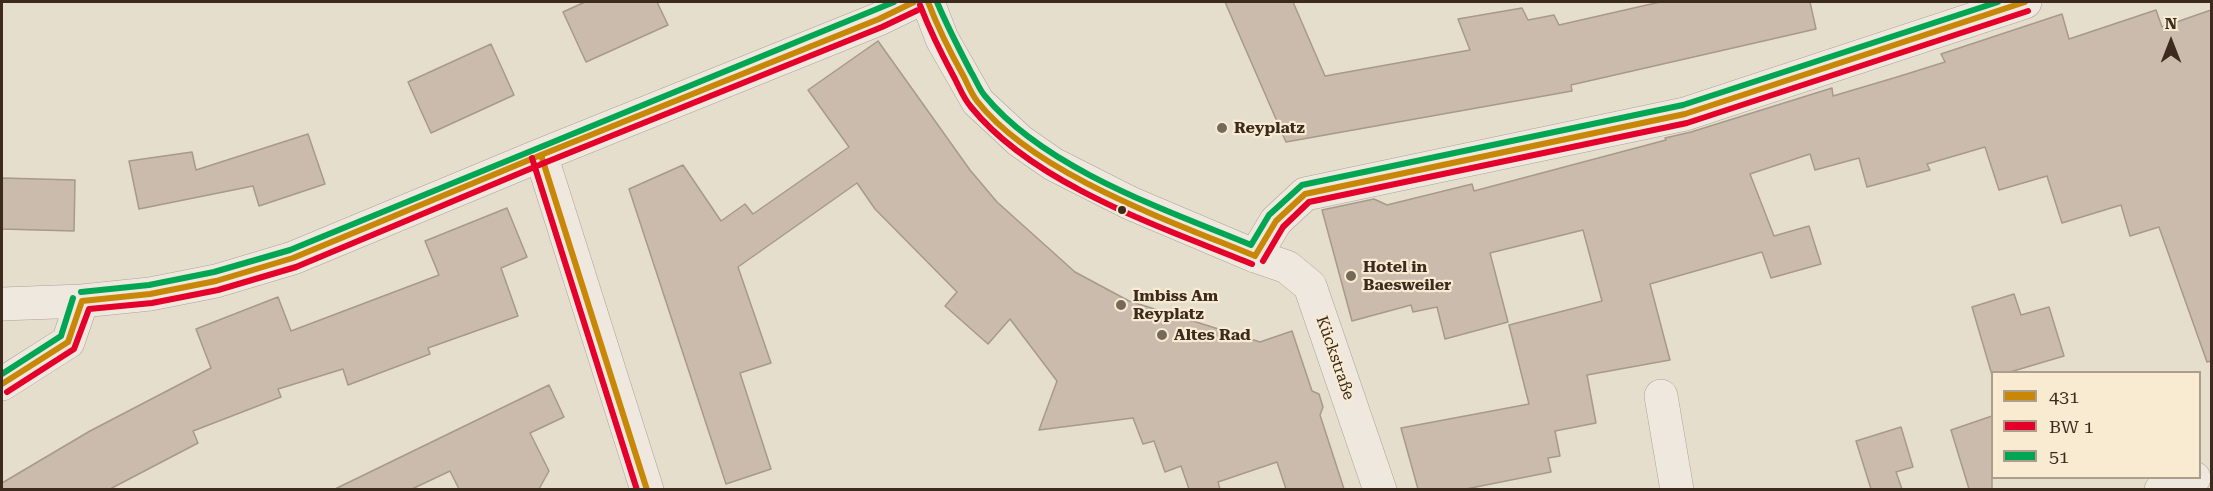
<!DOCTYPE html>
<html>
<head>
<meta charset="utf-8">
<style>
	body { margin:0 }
	#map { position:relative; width:2213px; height:491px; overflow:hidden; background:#e6decc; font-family:"Roboto Serif",serif }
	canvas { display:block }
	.frame { position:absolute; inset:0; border:3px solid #3b2a1d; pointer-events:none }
	.legend { position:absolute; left:1991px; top:371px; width:210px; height:108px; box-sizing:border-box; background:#f8ebd2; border:2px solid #ac9e8a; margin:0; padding:8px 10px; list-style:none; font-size:18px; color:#3b2a1d }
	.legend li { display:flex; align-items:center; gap:12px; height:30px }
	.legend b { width:30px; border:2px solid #ac9e8a }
	.north { position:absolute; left:2141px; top:12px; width:60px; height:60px; -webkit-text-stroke:4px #f8ebd2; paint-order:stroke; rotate:0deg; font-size:16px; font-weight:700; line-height:24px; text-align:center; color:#3b2a1d }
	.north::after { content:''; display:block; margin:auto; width:21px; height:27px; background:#3b2a1d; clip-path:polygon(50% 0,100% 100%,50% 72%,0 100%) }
</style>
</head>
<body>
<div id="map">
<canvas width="2213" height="491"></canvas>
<div class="frame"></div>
<ul class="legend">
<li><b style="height:8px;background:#c88707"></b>431</li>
<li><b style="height:8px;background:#e4002b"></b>BW 1</li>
<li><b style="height:8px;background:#00a651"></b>51</li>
</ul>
<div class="north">N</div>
</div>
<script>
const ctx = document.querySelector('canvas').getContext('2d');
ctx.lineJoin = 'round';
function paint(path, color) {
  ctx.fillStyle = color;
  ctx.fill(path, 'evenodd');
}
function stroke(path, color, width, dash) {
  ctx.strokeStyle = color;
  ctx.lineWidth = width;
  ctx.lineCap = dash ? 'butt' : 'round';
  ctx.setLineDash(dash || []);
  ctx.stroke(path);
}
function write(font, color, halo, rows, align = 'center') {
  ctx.font = font + ' "Roboto Serif",serif';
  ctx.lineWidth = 4.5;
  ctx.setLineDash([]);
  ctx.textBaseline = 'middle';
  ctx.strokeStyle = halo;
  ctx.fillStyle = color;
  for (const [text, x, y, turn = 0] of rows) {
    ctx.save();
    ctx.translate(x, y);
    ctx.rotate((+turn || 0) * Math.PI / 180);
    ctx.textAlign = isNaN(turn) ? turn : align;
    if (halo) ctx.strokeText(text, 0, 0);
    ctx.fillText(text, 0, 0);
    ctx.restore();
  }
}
const building = new Path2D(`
	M 585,2 L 657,2 L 668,25 L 586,62 L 563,12 Z
	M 1225,2 L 1293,2 L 1325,76 L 1470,50 L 1458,19 L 1522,8 L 1528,20 L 1554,15 L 1559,25 L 1660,2 L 1810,2 L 1816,29 L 1571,85 L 1572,91 L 1286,142 Z
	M 2156,10 L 2162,27 L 2211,10 L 2211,361 L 2207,362 L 2159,227 L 2130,236 L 2121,205 L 2062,223 L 2047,176 L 1999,190 L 1985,147 L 1927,164 L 1930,170 L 1867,187 L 1859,158 L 1815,170 L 1810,154 L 1750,174 L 1774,236 L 1809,226 L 1821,264 L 1771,278 L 1762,252 L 1650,284 L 1670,360 L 1587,375 L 1596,423 L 1555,431 L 1560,456 L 1548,458 L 1551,472 L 1466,489 L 1418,489 L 1401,428 L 1529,404 L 1509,325 L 1602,301 L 1583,230 L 1490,253 L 1508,322 L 1445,339 L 1437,307 L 1413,312 L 1411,305 L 1352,321 L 1322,210 L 1374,199 L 1387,205 L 1472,184 L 1474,191 L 1666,140 L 1665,138 L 1691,132 L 1832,88 L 1833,96 L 1897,77 L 1945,62 L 1941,54 L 2062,14 L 2069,39 Z
	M 878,41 L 970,170 L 997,202 L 1075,272 L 1129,301 L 1260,342 L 1292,331 L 1312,391 L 1319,394 L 1323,407 L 1320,415 L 1344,489 L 1286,489 L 1277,462 L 1218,482 L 1220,489 L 1189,489 L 1181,466 L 1165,472 L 1154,441 L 1143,444 L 1133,418 L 1039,430 L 1057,381 L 1010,319 L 988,344 L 945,306 L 957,292 L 875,209 L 857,183 L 738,267 L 771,363 L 740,373 L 771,469 L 726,484 L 629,189 L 683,165 L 721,221 L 745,204 L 753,214 L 849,147 L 808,90 Z
	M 491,44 L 514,95 L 431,133 L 408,82 Z
	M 308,134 L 325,184 L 259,206 L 253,186 L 139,209 L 129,161 L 192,152 L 196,170 Z
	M 2,178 L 75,180 L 74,231 L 2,229 Z
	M 507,208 L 527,257 L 501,268 L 518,316 L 428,348 L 430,354 L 348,385 L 343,369 L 278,389 L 281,397 L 193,431 L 198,443 L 110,489 L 2,489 L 2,483 L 90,431 L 211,368 L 196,329 L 278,297 L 291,331 L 439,275 L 425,241 Z
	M 2014,294 L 2021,315 L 2049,307 L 2064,356 L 2010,372 L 1992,372 L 1992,375 L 1972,307 Z
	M 549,385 L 564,417 L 530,433 L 549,471 L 539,489 L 459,489 L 450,471 L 412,489 L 335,489 Z
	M 1992,416 L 1992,489 L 1969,489 L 1951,430 Z
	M 1901,427 L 1913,467 L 1896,472 L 1902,489 L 1871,489 L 1856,441 Z`);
const minor = new Path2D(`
	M 928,2 L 942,39 L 978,102 L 1020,141 L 1053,164 L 1130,203 L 1255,256 L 1287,267 L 1310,286 L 1380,490
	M 541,155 L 647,490
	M 1255,256 L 1276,221 L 1305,194 L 1685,114 L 2025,2
	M 2,304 L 82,301 L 150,294 L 216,281 L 293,258 L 541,155 L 879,19 L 914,2
	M 2,384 L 68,342 L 82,301
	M 1661,396 L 1677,490
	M 2161,490 L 2194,478`);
const bus1 = new Path2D(`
	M 928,2 C 938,28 950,52 964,77 C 968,85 971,93 977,101 C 1034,174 1170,221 1255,256
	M 541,155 L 647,490
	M 1255,256 L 1276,221 L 1305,194 L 1685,114 L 2025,2
	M 2,384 L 68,342 L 82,301 L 150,294 L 216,281 L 293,258 L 541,155 L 879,19 L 914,2`);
const bus2 = new Path2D(`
	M 920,5 C 930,31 942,55 955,79 C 960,89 964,99 971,107 C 1034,185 1161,227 1252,264
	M 532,158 L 637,490
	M 1263,261 L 1283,227 L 1309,202 L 1687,123 L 2028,11
	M 7,392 L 74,349 L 89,309 L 152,303 L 218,290 L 296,267 L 544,163 L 882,27 L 918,10`);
const bus3 = new Path2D(`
	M 937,2 C 947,26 959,49 971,72 C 976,80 979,89 985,96 C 1045,169 1166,210 1251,245 L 1269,215 L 1302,185 L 1683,105 L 1998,2
	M 81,292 L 149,285 L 214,272 L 290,250 L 894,2
	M 2,374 L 61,336 L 73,298`);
const markers = [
	[1222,128,6,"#77695a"],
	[1122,210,5,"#3b2a1d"],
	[1351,276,6,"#77695a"],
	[1121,305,6,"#77695a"],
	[1162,335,6,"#77695a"]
];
const poiNames = [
	["Reyplatz",1234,128],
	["Hotel in",1363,267],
	["Baesweiler",1363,285],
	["Imbiss Am",1133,296],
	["Reyplatz",1133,314],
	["Altes Rad",1174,335]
];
const streetNames = [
	["Kückstraße",1335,358,71]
];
paint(building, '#cabbad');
stroke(building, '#a7998b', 1.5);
stroke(minor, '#aba396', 34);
stroke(minor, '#eee8df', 33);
stroke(bus1, '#c88707', 6);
stroke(bus2, '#e4002b', 6);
stroke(bus3, '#00a651', 6);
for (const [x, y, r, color] of markers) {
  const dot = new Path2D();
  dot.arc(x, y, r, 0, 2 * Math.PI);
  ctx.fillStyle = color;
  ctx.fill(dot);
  stroke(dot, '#f8ebd2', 2);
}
write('bold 16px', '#3b2a1d', '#f8ebd2', poiNames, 'left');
write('16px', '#3b2a1d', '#f8ebd2', streetNames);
</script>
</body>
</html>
